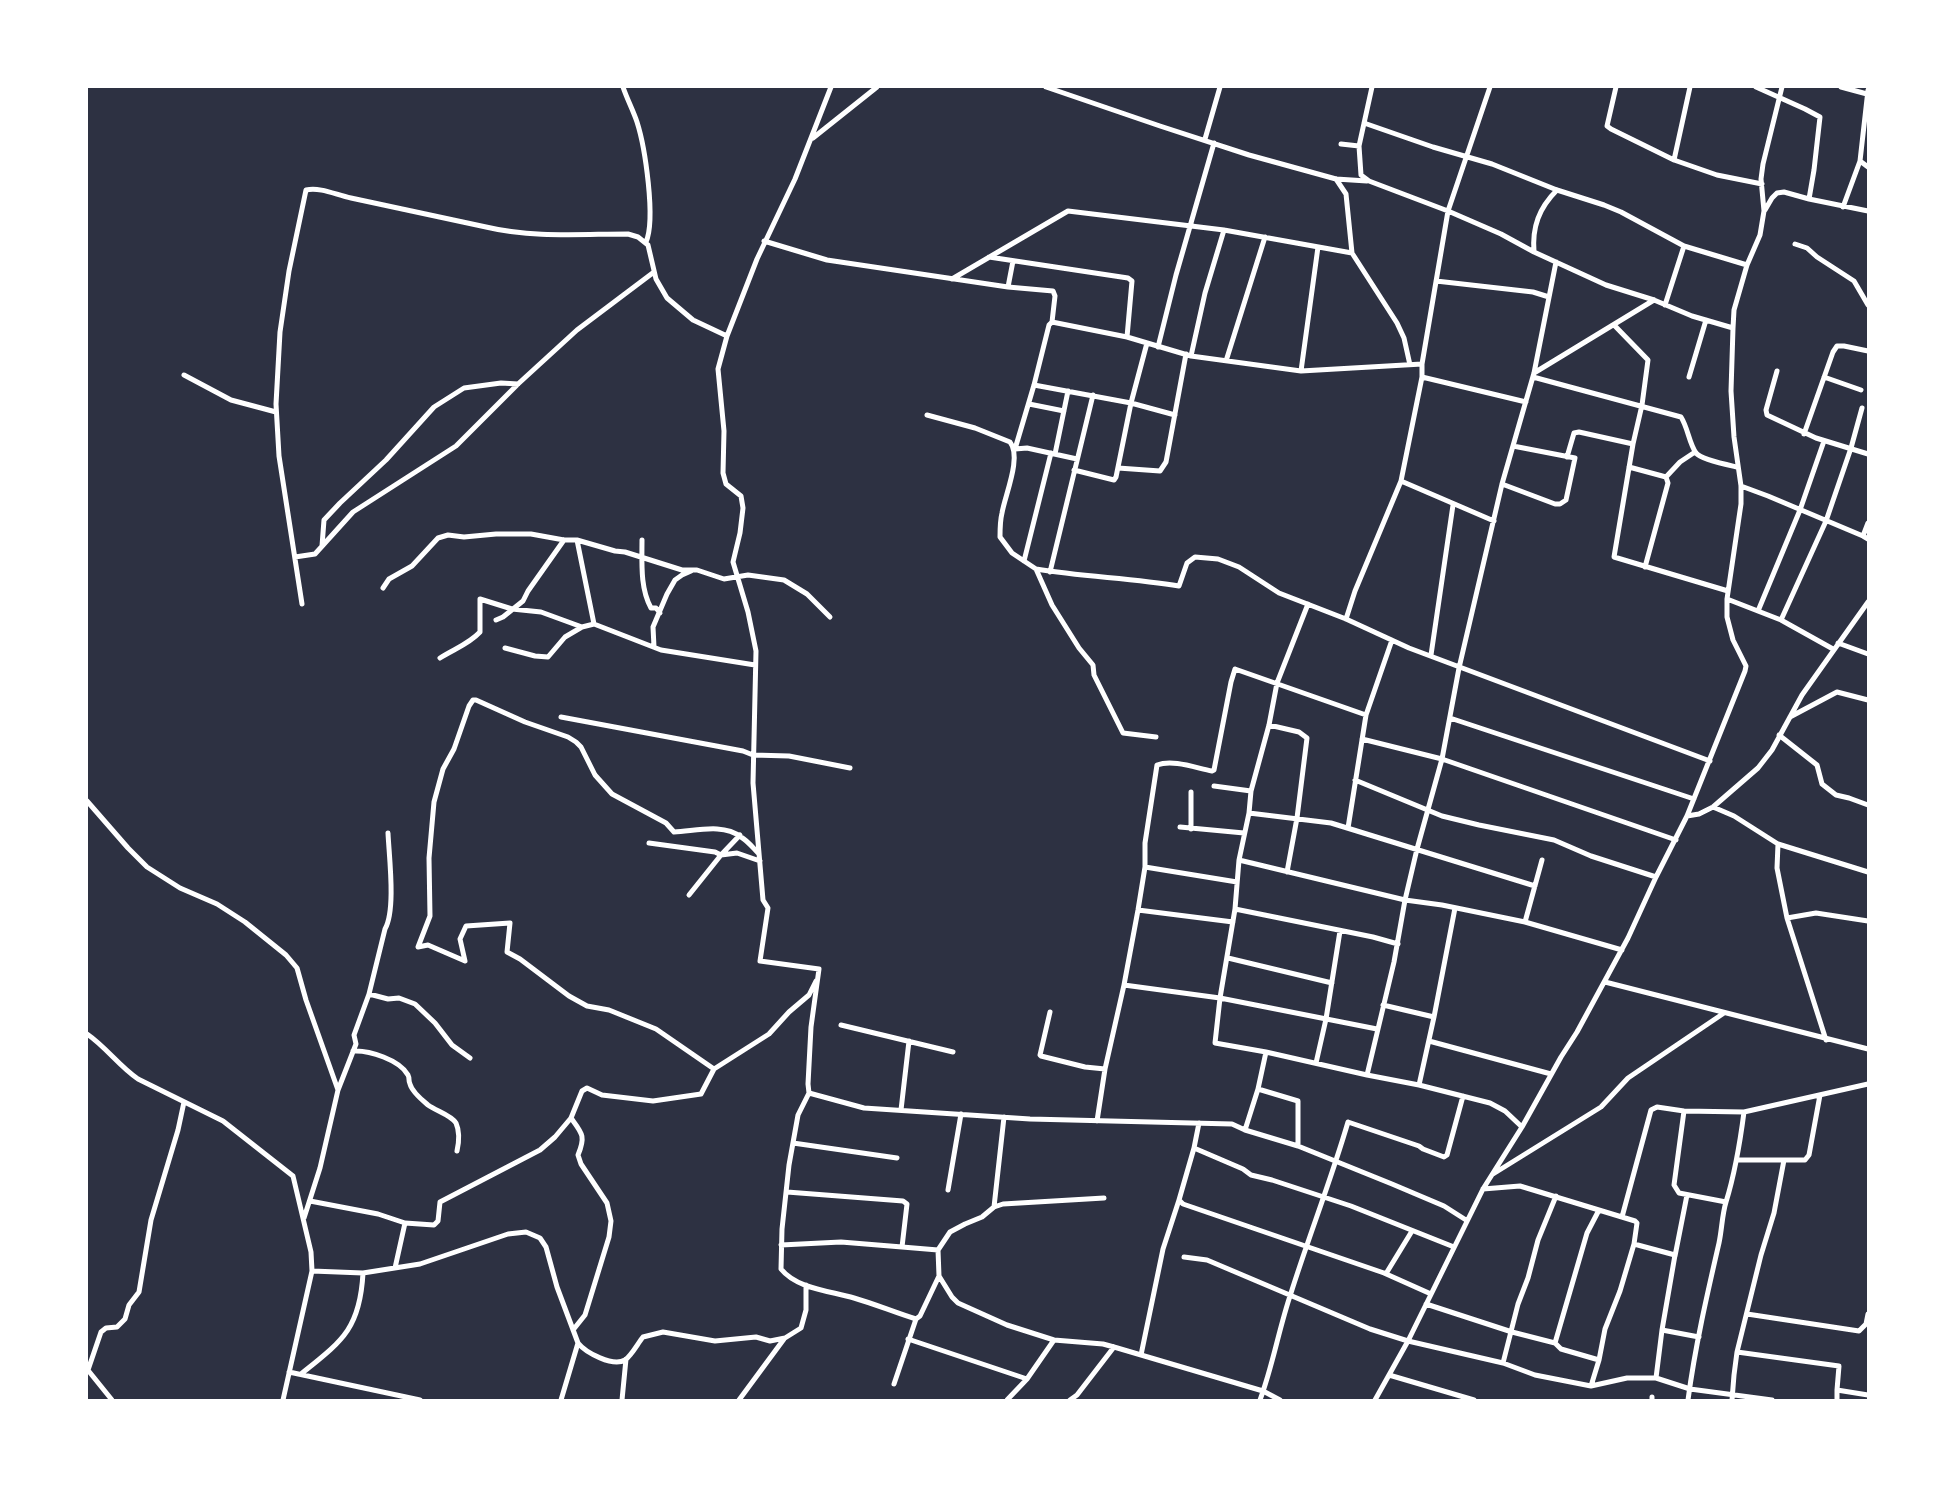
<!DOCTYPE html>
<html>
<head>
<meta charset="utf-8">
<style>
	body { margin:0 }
	#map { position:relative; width:1955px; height:1487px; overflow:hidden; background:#2d3142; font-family:Karla,sans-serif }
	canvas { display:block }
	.frame { position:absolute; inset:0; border:88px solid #fff; pointer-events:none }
</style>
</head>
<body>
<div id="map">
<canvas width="1955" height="1487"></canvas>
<div class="frame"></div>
</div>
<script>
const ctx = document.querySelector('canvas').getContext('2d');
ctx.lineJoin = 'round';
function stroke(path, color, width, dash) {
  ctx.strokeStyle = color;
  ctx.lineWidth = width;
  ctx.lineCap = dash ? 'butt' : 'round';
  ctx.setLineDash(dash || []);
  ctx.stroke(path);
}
const minor = new Path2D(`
	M 623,87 C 627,99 633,110 637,122 C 645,147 656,219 646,242
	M 831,87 L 795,179 L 757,259 L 727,336 L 718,369 L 724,431 L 723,473 L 726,484 L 741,496 L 743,508 L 740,533 L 733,562 L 748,612 L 756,651 L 753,783 L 763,900 L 768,908 L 760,961 L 819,969 L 811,1027 L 808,1084 L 809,1093 L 798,1115 L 789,1165 L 782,1229 L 781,1269 C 797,1289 831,1291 854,1298 C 875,1304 896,1313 916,1319 L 920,1316 L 939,1276
	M 1046,87 L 1160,126 L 1249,155 L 1336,179 L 1367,181
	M 1372,87 L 1359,146 L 1361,175 L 1369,181 L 1448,211 L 1501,234 L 1534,252 L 1606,285 L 1654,300 L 1692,316 L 1733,328
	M 1616,87 L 1607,126 L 1611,129 L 1674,160 L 1717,175 L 1762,184
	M 1756,87 L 1805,109 L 1820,117 L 1814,170 L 1809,199
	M 1841,87 L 1867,94
	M 1364,123 L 1433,147 L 1492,164 L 1557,190 L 1604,205 L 1621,212 L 1684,246 L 1665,305
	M 813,138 L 877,87
	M 1205,139 L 1220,87
	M 1341,144 L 1359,146
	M 1674,160 L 1690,87
	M 1860,161 L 1868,167
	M 1336,179 L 1346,194 L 1352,253 L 1397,323 L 1404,338 L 1410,365
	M 1843,207 L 1860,161 L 1868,90
	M 1765,210 L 1772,198 L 1777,193 L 1784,192 L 1809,199 L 1868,211
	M 764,241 L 827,260 L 1008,287 L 1053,291 L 1055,296 L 1052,322
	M 1795,244 L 1807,248 L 1817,257 L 1854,281 L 1868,305
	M 1684,246 L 1747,265
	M 1534,252 C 1532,227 1539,208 1557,190
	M 989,257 L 1128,278 L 1132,281 L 1127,337
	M 952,279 L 1068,211 L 1224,230 L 1352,253
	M 1436,281 L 1533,292 L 1549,297
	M 1008,287 L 1013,261
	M 1158,347 L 1176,275 L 1214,143
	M 1191,356 L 1205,293 L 1224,230
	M 1226,361 L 1265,237
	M 1301,371 L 1318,247
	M 1777,371 L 1766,410 L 1767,415 L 1816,438 L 1868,454
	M 1534,373 L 1654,300
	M 184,375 L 231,400 L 276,412
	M 1422,377 L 1526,402
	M 1533,377 L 1681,417 C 1688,428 1689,443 1696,453 C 1702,460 1728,465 1737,467
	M 1689,377 L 1706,320
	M 1824,377 L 1861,390
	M 1034,385 L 1131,403 L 1175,415
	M 1029,404 L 1064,411
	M 927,415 L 975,428 L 1010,442 C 1022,457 1005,495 1002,513 C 1000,521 1000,529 1000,537 L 1012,553 L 1036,569 L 1052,605 L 1079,648 L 1093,665 L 1094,675 L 1123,733 L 1156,737
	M 1804,434 L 1833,352 L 1837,346 L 1844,346 L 1868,351
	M 1633,444 L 1614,557 L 1728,591
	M 1055,454 L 1068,391
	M 1567,457 L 1574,433 L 1579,432 L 1633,444 L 1642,405 L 1648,360 L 1614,325
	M 1077,459 L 1027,448 L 1015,449 L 1034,385 L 1049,325 L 1052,322 L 1127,337 L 1191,356 L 1301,371 L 1422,364
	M 1629,467 L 1666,477 L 1668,483 L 1645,567
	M 1118,468 L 1160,471 L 1166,462 L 1186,354
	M 1074,470 L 1114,480 L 1116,477 L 1131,403 L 1147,343
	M 1666,477 L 1680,462 L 1695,452
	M 1401,481 L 1494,521
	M 1502,484 L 1555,504 L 1560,504 L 1566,500 L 1575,458 L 1513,446
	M 1741,486 L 1768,496 L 1863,536
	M 1868,523 L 1863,536 L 1868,539
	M 577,540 L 594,624
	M 642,540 C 642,563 640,588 651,608 L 656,608 L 660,613
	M 322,546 L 324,520 L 340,503 L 386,460 L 434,407 L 464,388 L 501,383 L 518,384
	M 295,557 L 315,554 L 353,512 L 456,446 L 518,384 L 577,330 L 654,272
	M 1024,561 L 1051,453
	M 1036,569 C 1084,577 1132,578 1179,586 L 1187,563 L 1195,557 L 1218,559 L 1239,567 L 1279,593 L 1346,619 L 1409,648 L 1710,761
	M 1050,572 L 1093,395
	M 383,588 L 389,579 L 412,566 L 438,538 L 448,535 L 464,537 L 496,534 L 531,534 L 564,540 L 577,540 L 615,551 L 625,552 L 682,570 L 697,570 L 724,579 L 748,575 L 784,580 L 807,594 L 830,617
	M 1727,599 L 1781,620 L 1833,649
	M 302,604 L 279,456 L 276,404 L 280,332 L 289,271 L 306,190 C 321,187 336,195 351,198 C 396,208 441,217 486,227 C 532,238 581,234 628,234 L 638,237 L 648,245 L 656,279 L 667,298 L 693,320 L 727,336
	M 1758,611 L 1800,510 L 1824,441
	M 1346,619 L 1355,591 L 1401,481 L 1422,377 L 1422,364 L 1448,211 L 1490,87
	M 496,620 L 503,617 L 523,601 L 528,591 L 564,540
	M 1781,620 L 1826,521 L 1851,448 L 1862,408
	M 1838,643 L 1868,654
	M 654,647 L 653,627 L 667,594 L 675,580 L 682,575 L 691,571
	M 505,648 L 535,656 L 548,657 L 565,637 L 582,627 L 594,624 L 661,650 L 755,665
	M 1431,655 L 1453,505
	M 440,658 C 454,649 469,644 480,632 L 480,599 L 512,609 L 541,612 L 582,627
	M 561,717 L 743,751 L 753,755 L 789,756 L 850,768
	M 1790,717 L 1837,692 L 1868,700
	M 1450,718 L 1694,799
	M 1269,725 L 1299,732 L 1307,738 L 1297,818 L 1287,872
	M 1779,735 L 1817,765 L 1822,784 L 1836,795 L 1849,798 L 1868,805
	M 1362,739 L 1442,759 L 1676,840
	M 1355,780 L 1442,816 L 1479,825 L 1554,840 L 1591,856 L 1656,877
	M 1214,786 L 1251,791 L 1249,813 L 1239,860 L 1235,909
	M 1251,791 L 1269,725 L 1277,683 L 1308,604
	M 87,801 L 128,848 L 147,867 L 180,888 L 217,904 L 245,922 L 286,955 L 297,968 L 306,1000 L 338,1090 L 320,1168 L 304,1218
	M 1713,807 L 1734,816 L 1778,844 L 1868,872
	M 1249,813 L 1331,823 L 1535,886
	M 1687,816 L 1699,814 L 1713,807 L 1758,768 L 1772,750 L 1802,695 L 1868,602
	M 1180,827 L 1244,833
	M 1348,828 L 1366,715 L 1392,640
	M 1191,829 L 1191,792
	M 649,843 L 715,852 L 721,855 L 737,853 L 760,861
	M 1778,844 L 1777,868 L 1787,918 L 1826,1040
	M 1239,860 L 1405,900 L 1442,905 L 1525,922 L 1622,950
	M 1145,867 L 1237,882
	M 689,895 L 721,855 L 740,835
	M 1138,910 L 1233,922
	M 1787,918 L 1816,913 L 1868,921
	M 1525,922 L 1542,860
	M 1228,958 L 1332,983
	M 1605,982 L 1868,1049
	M 369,994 L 388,999 L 399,998 L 415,1004 L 435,1023 L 452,1045 L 470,1058
	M 1383,1005 L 1434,1017 L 1455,908
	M 1050,1012 L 1040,1055 L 1041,1056 L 1085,1067 L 1105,1069
	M 841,1025 L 953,1052
	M 1377,1029 L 1220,998 L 1235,909 L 1373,937 L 1398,944
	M 87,1034 C 106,1047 119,1066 138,1079 L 223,1121 L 293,1176 L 311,1252 L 312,1271 L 283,1400
	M 1429,1041 L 1551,1074
	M 353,1051 C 369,1050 400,1060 408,1075 C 410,1079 408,1080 410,1084 C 412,1092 422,1100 428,1105 C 436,1111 451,1115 456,1123 C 460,1132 459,1142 457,1151
	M 1266,1052 L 1367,1075 L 1419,1085 L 1490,1103 L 1505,1111 L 1522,1127
	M 1316,1063 L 1326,1019 L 1340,931
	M 714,1069 L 656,1029 L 609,1010 L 587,1006 L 569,996 L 520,959 L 507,952 L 510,923 L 466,926 L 460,939 L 465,961 L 428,945 L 418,947 L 430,916 L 429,858 L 434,802 L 443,769 L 454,749 L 469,706 L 473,700 L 476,700 L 525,722 L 568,737 L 576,742 L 581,747 L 595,775 L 612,794 L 666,823 L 674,832 C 696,831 723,823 741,837 C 748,841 753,848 759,854
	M 1367,1075 L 1394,962 L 1405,900 L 1417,849 L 1442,759 L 1459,668 L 1502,484 L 1534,373 L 1556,262
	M 1419,1085 L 1434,1017
	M 1258,1089 L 1298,1101 L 1298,1146
	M 338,1090 L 356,1044 L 354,1035 L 369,994 L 385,929 C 396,910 389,856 388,833
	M 809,1093 L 864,1108 L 1030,1119 L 1232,1124 L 1245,1130 L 1298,1146 L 1392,1184 L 1444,1206 L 1466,1220
	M 901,1110 L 909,1041
	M 1684,1111 L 1674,1185 L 1679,1193 L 1726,1202
	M 571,1118 C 582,1133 586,1136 578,1155 L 581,1164 L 607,1203 L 611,1221 L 609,1237 L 585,1315 L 573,1330
	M 1097,1121 L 1105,1069 L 1124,985
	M 1199,1123 L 1194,1148 L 1243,1169 L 1251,1175 L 1272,1180 L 1351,1206 L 1454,1247
	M 1245,1130 L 1258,1089 L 1266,1052 L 1215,1043 L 1220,998 L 1124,985 L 1138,910 L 1145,867 L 1145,843 L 1157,765 C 1173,759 1196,768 1212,771 L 1214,770 L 1231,682 L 1235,669 L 1366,715
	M 793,1143 L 897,1158
	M 1194,1148 L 1179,1200 L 1183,1204 L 1384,1273 L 1387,1272 L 1412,1231
	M 1737,1160 L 1784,1160
	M 1493,1174 L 1601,1107 L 1628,1078 L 1724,1013
	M 1483,1189 L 1520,1186 L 1635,1221 L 1637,1223 L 1634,1244 L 1620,1291 L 1605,1329 L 1599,1360 L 1591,1386
	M 948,1190 L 961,1114
	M 310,1201 L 378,1214 L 405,1223
	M 994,1207 L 1004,1117
	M 1599,1210 L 1587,1233 L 1555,1343 L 1561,1349 L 1599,1360
	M 1622,1217 L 1651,1110 L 1657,1107 L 1684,1111 L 1744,1112 L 1868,1084
	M 1634,1244 L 1675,1255 L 1662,1330 L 1656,1378
	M 781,1245 L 841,1242 L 902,1247 L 907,1204 L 903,1201 L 787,1192
	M 902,1247 L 938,1250 L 950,1232 L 965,1224 L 982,1217 L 994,1207 L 1003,1204 L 1104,1198
	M 938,1250 L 939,1276 L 952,1297 L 958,1303 L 1007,1325 L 1054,1340 L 1103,1344 L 1114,1347 L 1263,1391 L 1280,1400
	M 1675,1256 L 1687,1195
	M 1184,1257 L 1207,1260 L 1370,1329 L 1408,1341 L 1503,1363 L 1535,1375 L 1591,1386 L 1627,1378 L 1656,1378 L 1690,1389 L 1772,1400
	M 395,1268 L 405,1223 L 434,1225 L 438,1221 L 440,1202 L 540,1150 L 555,1137 L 571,1118 L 582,1091 L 587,1088 L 602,1095 L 653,1101 L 701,1094 L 714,1069 L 769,1034 L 789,1012 L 809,995 L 816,981
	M 312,1271 L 363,1273 L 420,1264 L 508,1234 L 526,1232 L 540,1238 L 546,1247 L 557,1287 L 578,1343 C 586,1353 613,1367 625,1360 C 632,1355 638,1343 643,1337 L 663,1332 L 715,1341 L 756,1337 L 770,1341 L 785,1338 L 801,1328 L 806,1310 L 806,1285
	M 1384,1273 L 1431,1294
	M 1426,1304 L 1512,1332 L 1555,1343
	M 1747,1314 L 1859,1331 L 1866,1324 L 1868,1314
	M 1662,1330 L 1699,1337
	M 908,1339 L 1027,1379
	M 1737,1352 L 1839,1366 L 1837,1390
	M 1141,1355 L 1163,1249 L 1179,1200
	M 1503,1363 L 1518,1304 L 1528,1278 L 1538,1240 L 1556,1196
	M 87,1369 L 112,1400
	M 88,1370 L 101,1332 L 106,1328 L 117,1327 L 125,1319 L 129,1305 L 139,1292 L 151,1220 L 178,1130 L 184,1102
	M 289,1372 L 420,1400
	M 301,1374 C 342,1341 360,1329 363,1273
	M 1389,1375 L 1474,1400
	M 894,1384 L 916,1319
	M 561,1400 L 578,1343
	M 622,1400 L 626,1359
	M 739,1400 L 784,1339
	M 1007,1400 L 1027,1379 L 1054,1340
	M 1070,1400 L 1077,1395 L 1114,1347
	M 1260,1400 C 1273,1365 1279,1328 1291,1293 C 1309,1236 1331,1180 1348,1122 L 1419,1146 L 1423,1149 L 1444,1157 L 1447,1155 L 1463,1096
	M 1375,1400 L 1408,1341 L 1483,1189 L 1522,1127 L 1561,1057 L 1577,1032 L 1628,938 L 1656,877 L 1687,816 L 1745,671 L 1746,666 L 1733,640 L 1727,617 L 1727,599 L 1741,504 L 1741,486 L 1734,437 L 1731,391 L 1733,328 L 1734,310 L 1747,265 L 1760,235 L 1764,211 L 1761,179 L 1763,164 L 1782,87
	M 1652,1400 L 1652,1397
	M 1688,1400 C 1695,1347 1707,1295 1719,1243 C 1722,1229 1722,1215 1726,1202 C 1735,1173 1740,1143 1744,1112
	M 1732,1400 L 1734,1375 L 1737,1352 L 1761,1255 L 1774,1213 L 1784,1160 L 1805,1160 L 1809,1155 L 1820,1095
	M 1837,1400 L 1837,1390 L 1868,1395`);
stroke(minor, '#fff', 5);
</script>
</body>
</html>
